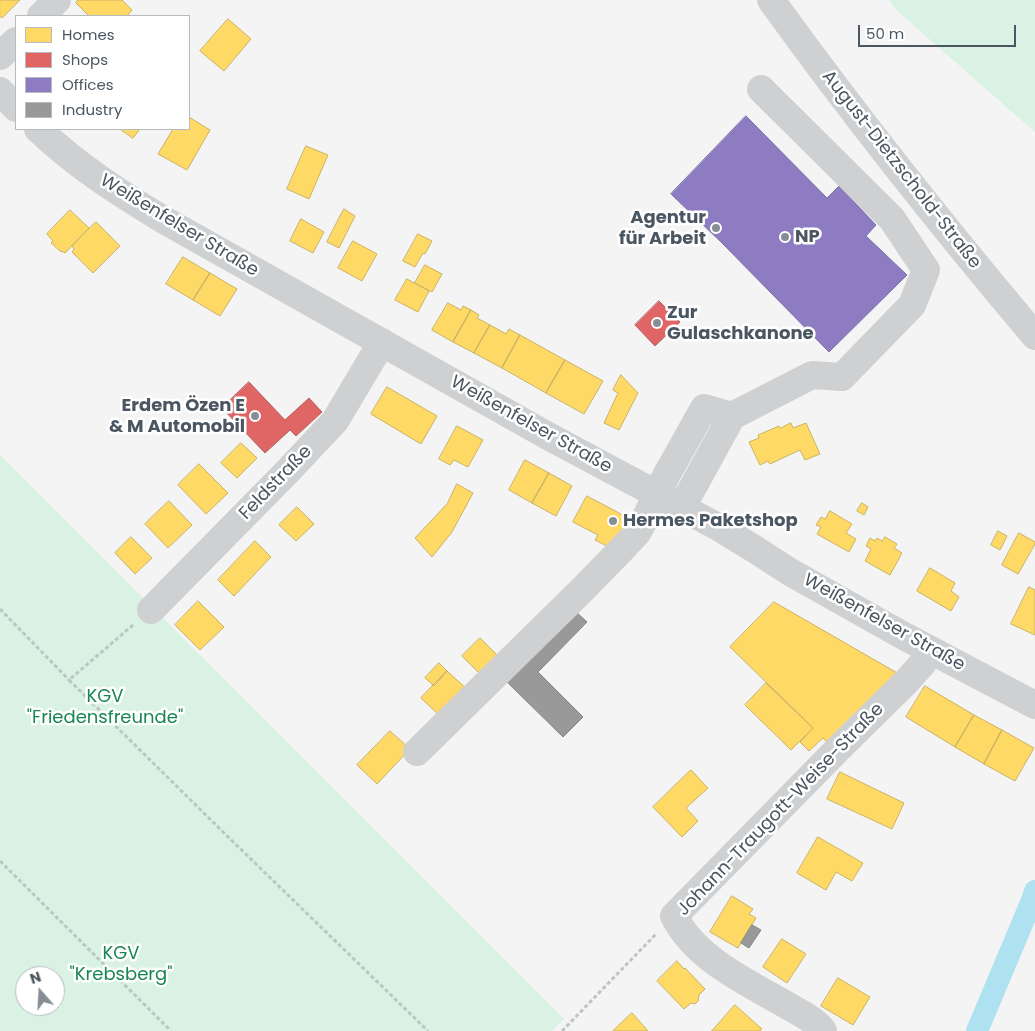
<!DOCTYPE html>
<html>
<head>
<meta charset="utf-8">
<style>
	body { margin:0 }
	#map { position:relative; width:1035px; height:1031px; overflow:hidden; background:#f4f4f4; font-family:Poppins,sans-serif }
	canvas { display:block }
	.legend { position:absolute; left:15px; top:15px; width:175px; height:115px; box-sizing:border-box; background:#fff; border:1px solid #b7bbc0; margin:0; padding:6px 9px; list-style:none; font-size:15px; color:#4a5661 }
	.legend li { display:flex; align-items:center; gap:10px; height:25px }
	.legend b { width:25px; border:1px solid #b7bbc0 }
	.north { position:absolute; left:15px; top:966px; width:50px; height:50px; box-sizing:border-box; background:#fff; border:1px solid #b7bbc0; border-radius:50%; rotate:341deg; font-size:14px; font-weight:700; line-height:20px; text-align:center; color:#4a5661 }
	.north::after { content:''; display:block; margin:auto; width:18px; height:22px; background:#868d94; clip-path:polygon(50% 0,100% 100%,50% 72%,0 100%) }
	.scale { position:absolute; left:858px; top:25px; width:158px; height:22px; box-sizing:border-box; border:2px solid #4a5661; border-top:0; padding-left:6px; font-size:15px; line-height:18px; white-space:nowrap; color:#4a5661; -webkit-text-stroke:4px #fff; paint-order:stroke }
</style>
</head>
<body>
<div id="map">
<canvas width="1035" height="1031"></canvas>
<ul class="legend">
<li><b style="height:14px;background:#ffd966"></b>Homes</li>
<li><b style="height:14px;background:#e06666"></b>Shops</li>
<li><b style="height:14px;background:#8e7cc3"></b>Offices</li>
<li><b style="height:14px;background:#999"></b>Industry</li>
</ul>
<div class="north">N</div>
<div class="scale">50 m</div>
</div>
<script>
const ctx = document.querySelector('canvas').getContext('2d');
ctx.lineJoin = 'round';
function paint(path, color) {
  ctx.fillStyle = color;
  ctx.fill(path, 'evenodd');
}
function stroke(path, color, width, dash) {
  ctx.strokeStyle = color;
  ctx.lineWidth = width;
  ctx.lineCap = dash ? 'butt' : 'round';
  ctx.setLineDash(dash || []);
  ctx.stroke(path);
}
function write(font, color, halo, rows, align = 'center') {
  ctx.font = font + ' Poppins,sans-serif';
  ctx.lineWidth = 5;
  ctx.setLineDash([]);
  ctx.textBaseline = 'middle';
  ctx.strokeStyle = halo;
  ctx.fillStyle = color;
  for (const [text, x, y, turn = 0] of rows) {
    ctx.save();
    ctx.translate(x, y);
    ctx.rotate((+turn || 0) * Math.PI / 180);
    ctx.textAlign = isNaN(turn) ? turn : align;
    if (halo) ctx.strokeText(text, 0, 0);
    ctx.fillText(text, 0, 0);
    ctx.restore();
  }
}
const green = new Path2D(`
	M 889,0 L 1035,0 L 1035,132 L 895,9 Z
	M 0,455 L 564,1019 L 552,1031 L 0,1031 ZM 25,976 L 55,976 L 55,1006 L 25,1006 Z`);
const homes = new Path2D(`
	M 0,0 L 20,0 L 2,18 L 0,16 Z
	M 78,0 L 122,0 L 132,10 L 127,16 L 89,16 L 76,3 Z
	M 228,19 L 251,39 L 224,71 L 200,51 Z
	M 189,117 L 210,130 L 187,170 L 158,154 L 173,129 L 189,129 Z
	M 120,129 L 140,129 L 133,138 Z
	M 306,146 L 328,155 L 309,199 L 287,189 Z
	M 344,209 L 355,216 L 339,248 L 327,242 Z
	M 70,210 L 89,228 L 65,253 L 62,251 L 61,252 L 51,243 L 53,241 L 47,234 Z
	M 301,219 L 324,232 L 313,253 L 290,241 Z
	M 96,222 L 120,246 L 93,273 L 72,252 L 74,249 L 72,246 Z
	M 418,234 L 432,241 L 425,254 L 423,253 L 415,267 L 403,261 Z
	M 353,241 L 377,254 L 362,281 L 338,268 Z
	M 183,257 L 210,273 L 193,300 L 166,284 Z
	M 425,265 L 442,274 L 432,292 L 415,283 Z
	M 210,273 L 237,289 L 220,316 L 193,300 Z
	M 407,279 L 429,291 L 418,312 L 395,300 Z
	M 448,303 L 461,310 L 463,306 L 471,310 L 453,342 L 432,330 Z
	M 471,310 L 479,315 L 477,318 L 490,325 L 474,353 L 453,342 Z
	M 490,325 L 506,334 L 509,329 L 520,335 L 502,368 L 474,353 Z
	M 520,335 L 565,360 L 546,393 L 502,368 Z
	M 565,360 L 603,381 L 584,414 L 546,393 Z
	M 621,375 L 638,393 L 619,430 L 604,423 L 618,393 L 613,390 Z
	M 387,387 L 437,416 L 421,444 L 371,414 Z
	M 791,423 L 793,428 L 806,423 L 820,454 L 805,460 L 800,450 L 770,464 L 768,461 L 760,465 L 749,442 L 759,438 L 758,435 L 779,426 L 780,428 Z
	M 457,426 L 483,440 L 468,467 L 454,460 L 450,465 L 439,459 Z
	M 241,443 L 257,458 L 237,478 L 221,463 Z
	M 525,460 L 549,473 L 532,503 L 509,490 Z
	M 199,464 L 228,493 L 206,514 L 178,485 Z
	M 549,473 L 572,486 L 556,516 L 532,503 Z
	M 457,484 L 473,493 L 452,532 L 432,557 L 415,538 L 447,504 Z
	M 587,496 L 634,521 L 609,547 L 595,540 L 598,535 L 573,522 Z
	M 169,501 L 192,525 L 168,548 L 145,524 Z
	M 862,503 L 868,507 L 864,515 L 857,511 Z
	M 297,507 L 314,524 L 296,541 L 279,525 Z
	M 830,511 L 852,524 L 846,533 L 856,539 L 849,552 L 817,534 L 821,527 L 816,525 L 821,517 L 825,519 Z
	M 998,531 L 1007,536 L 1000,550 L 991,545 Z
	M 1019,533 L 1035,542 L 1035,544 L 1018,574 L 1002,565 Z
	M 131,537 L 152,558 L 135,574 L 115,553 Z
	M 885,537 L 897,544 L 894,548 L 902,553 L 890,575 L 865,561 L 871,549 L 866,546 L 870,538 L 875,541 L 877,538 L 882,541 Z
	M 255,541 L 271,557 L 234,596 L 218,580 Z
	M 930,568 L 955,583 L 951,591 L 959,597 L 951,611 L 917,591 Z
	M 1029,587 L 1035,590 L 1035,635 L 1011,624 Z
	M 198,601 L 224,627 L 200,650 L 175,625 Z
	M 774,602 L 899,674 L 830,745 L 823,738 L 809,751 L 800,742 L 813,728 L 730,647 Z
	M 480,638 L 499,657 L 481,675 L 462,656 Z
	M 439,663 L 447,671 L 434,686 L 425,678 Z
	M 447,671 L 468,690 L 442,718 L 421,698 Z
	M 766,683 L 813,728 L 791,750 L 745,705 Z
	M 925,686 L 974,715 L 955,747 L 906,717 Z
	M 974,715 L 1002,730 L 984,764 L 955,747 Z
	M 1002,730 L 1034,748 L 1015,781 L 984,764 Z
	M 390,731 L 410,749 L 377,784 L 357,765 Z
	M 691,770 L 708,788 L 686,808 L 698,821 L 682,837 L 653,807 Z
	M 840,772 L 904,803 L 892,829 L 827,799 Z
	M 818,837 L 863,863 L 852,881 L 836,872 L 826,890 L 797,873 Z
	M 732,896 L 753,909 L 749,914 L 756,918 L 738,948 L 710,932 Z
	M 782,939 L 806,954 L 787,983 L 763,967 Z
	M 677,961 L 684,969 L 685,968 L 705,989 L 699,995 L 698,1001 L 695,1004 L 691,1003 L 684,1009 L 657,981 Z
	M 838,978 L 870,997 L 853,1025 L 821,1006 Z
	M 735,1005 L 762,1029 L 760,1031 L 712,1031 Z
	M 632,1013 L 648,1031 L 613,1031 Z`);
const shops = new Path2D(`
	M 659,301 L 680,322 L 655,346 L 635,325 Z
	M 249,382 L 285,420 L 309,398 L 322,412 L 296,436 L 290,430 L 265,453 L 222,408 Z`);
const offices = new Path2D(`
	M 746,116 L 827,198 L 839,186 L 876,225 L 866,236 L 907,275 L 829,352 L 722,243 L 671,194 Z`);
const industry = new Path2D(`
	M 573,609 L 587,622 L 538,672 L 583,717 L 563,737 L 504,679 Z
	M 752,925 L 761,930 L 749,948 L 741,943 Z`);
const canal = new Path2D(`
	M 977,1031 L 1033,898 L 1035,891`);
const path = new Path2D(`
	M 0,609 L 69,680
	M 133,625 L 69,680 L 221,830 L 428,1031
	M 0,861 L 171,1031
	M 562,1031 L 657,933`);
const minor = new Path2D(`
	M 771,0 C 854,115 943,227 1035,336
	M 41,16 L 57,0
	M 0,56 L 16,41
	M 0,91 L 16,108
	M 38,129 C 76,165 119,193 164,220 L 548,436 L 720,528 L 756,550 L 790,572 L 902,635 L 1035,705
	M 682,507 L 732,416 L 812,375 L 842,377 L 912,305 L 926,270 L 892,219 L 761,89
	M 151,610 L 286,473 L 335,421 L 382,342
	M 417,752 L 583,589 L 623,548 L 637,533 L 646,517 L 667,474 L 704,408 L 732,416
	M 823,1031 C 817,1021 800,1013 790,1007 C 749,983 696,960 674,916 L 839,748 L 907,681 L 923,663 L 931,650`);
const markers = [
	[716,228,5,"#868d94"],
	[785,237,5,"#868d94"],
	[657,323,5,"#868d94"],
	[255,416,5,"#868d94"],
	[613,521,5,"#868d94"]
];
const streetNames = [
	["August-Dietzschold-Straße",901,170,52],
	["Weißenfelser Straße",179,226,31],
	["Weißenfelser Straße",531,425,29],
	["Feldstraße",276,483,-46],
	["Weißenfelser Straße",884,623,29],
	["Johann-Traugott-Weise-Straße",781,810,-46]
];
const poiNames = [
	["Agentur",706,218,"right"],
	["für Arbeit",706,239,"right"],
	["NP",795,237],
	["Zur",667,313],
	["Gulaschkanone",667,334],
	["Erdem Özen E",245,406,"right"],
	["& M Automobil",245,427,"right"],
	["Hermes Paketshop",623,521]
];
const parkNames = [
	["KGV",105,697],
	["\"Friedensfreunde\"",105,718],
	["KGV",121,954],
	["\"Krebsberg\"",121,975]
];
paint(green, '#d9f2e3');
paint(homes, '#ffd966');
stroke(homes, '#c9b264', 1);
paint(shops, '#e06666');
stroke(shops, '#b36164', 1);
paint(offices, '#8e7cc3');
stroke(offices, '#7a71a6', 1);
paint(industry, '#999');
stroke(industry, '#818588', 1);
stroke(canal, '#aee2f0', 22);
stroke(path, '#bcc7c4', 3, [4, 2.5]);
stroke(minor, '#ced0d2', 28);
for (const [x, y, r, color] of markers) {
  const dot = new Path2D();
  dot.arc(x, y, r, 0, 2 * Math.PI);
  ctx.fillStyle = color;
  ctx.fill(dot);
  stroke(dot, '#fff', 2);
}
write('18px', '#4a5661', '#fff', streetNames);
write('bold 18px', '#4a5661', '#fff', poiNames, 'left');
write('18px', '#17864f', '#fff', parkNames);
</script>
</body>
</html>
